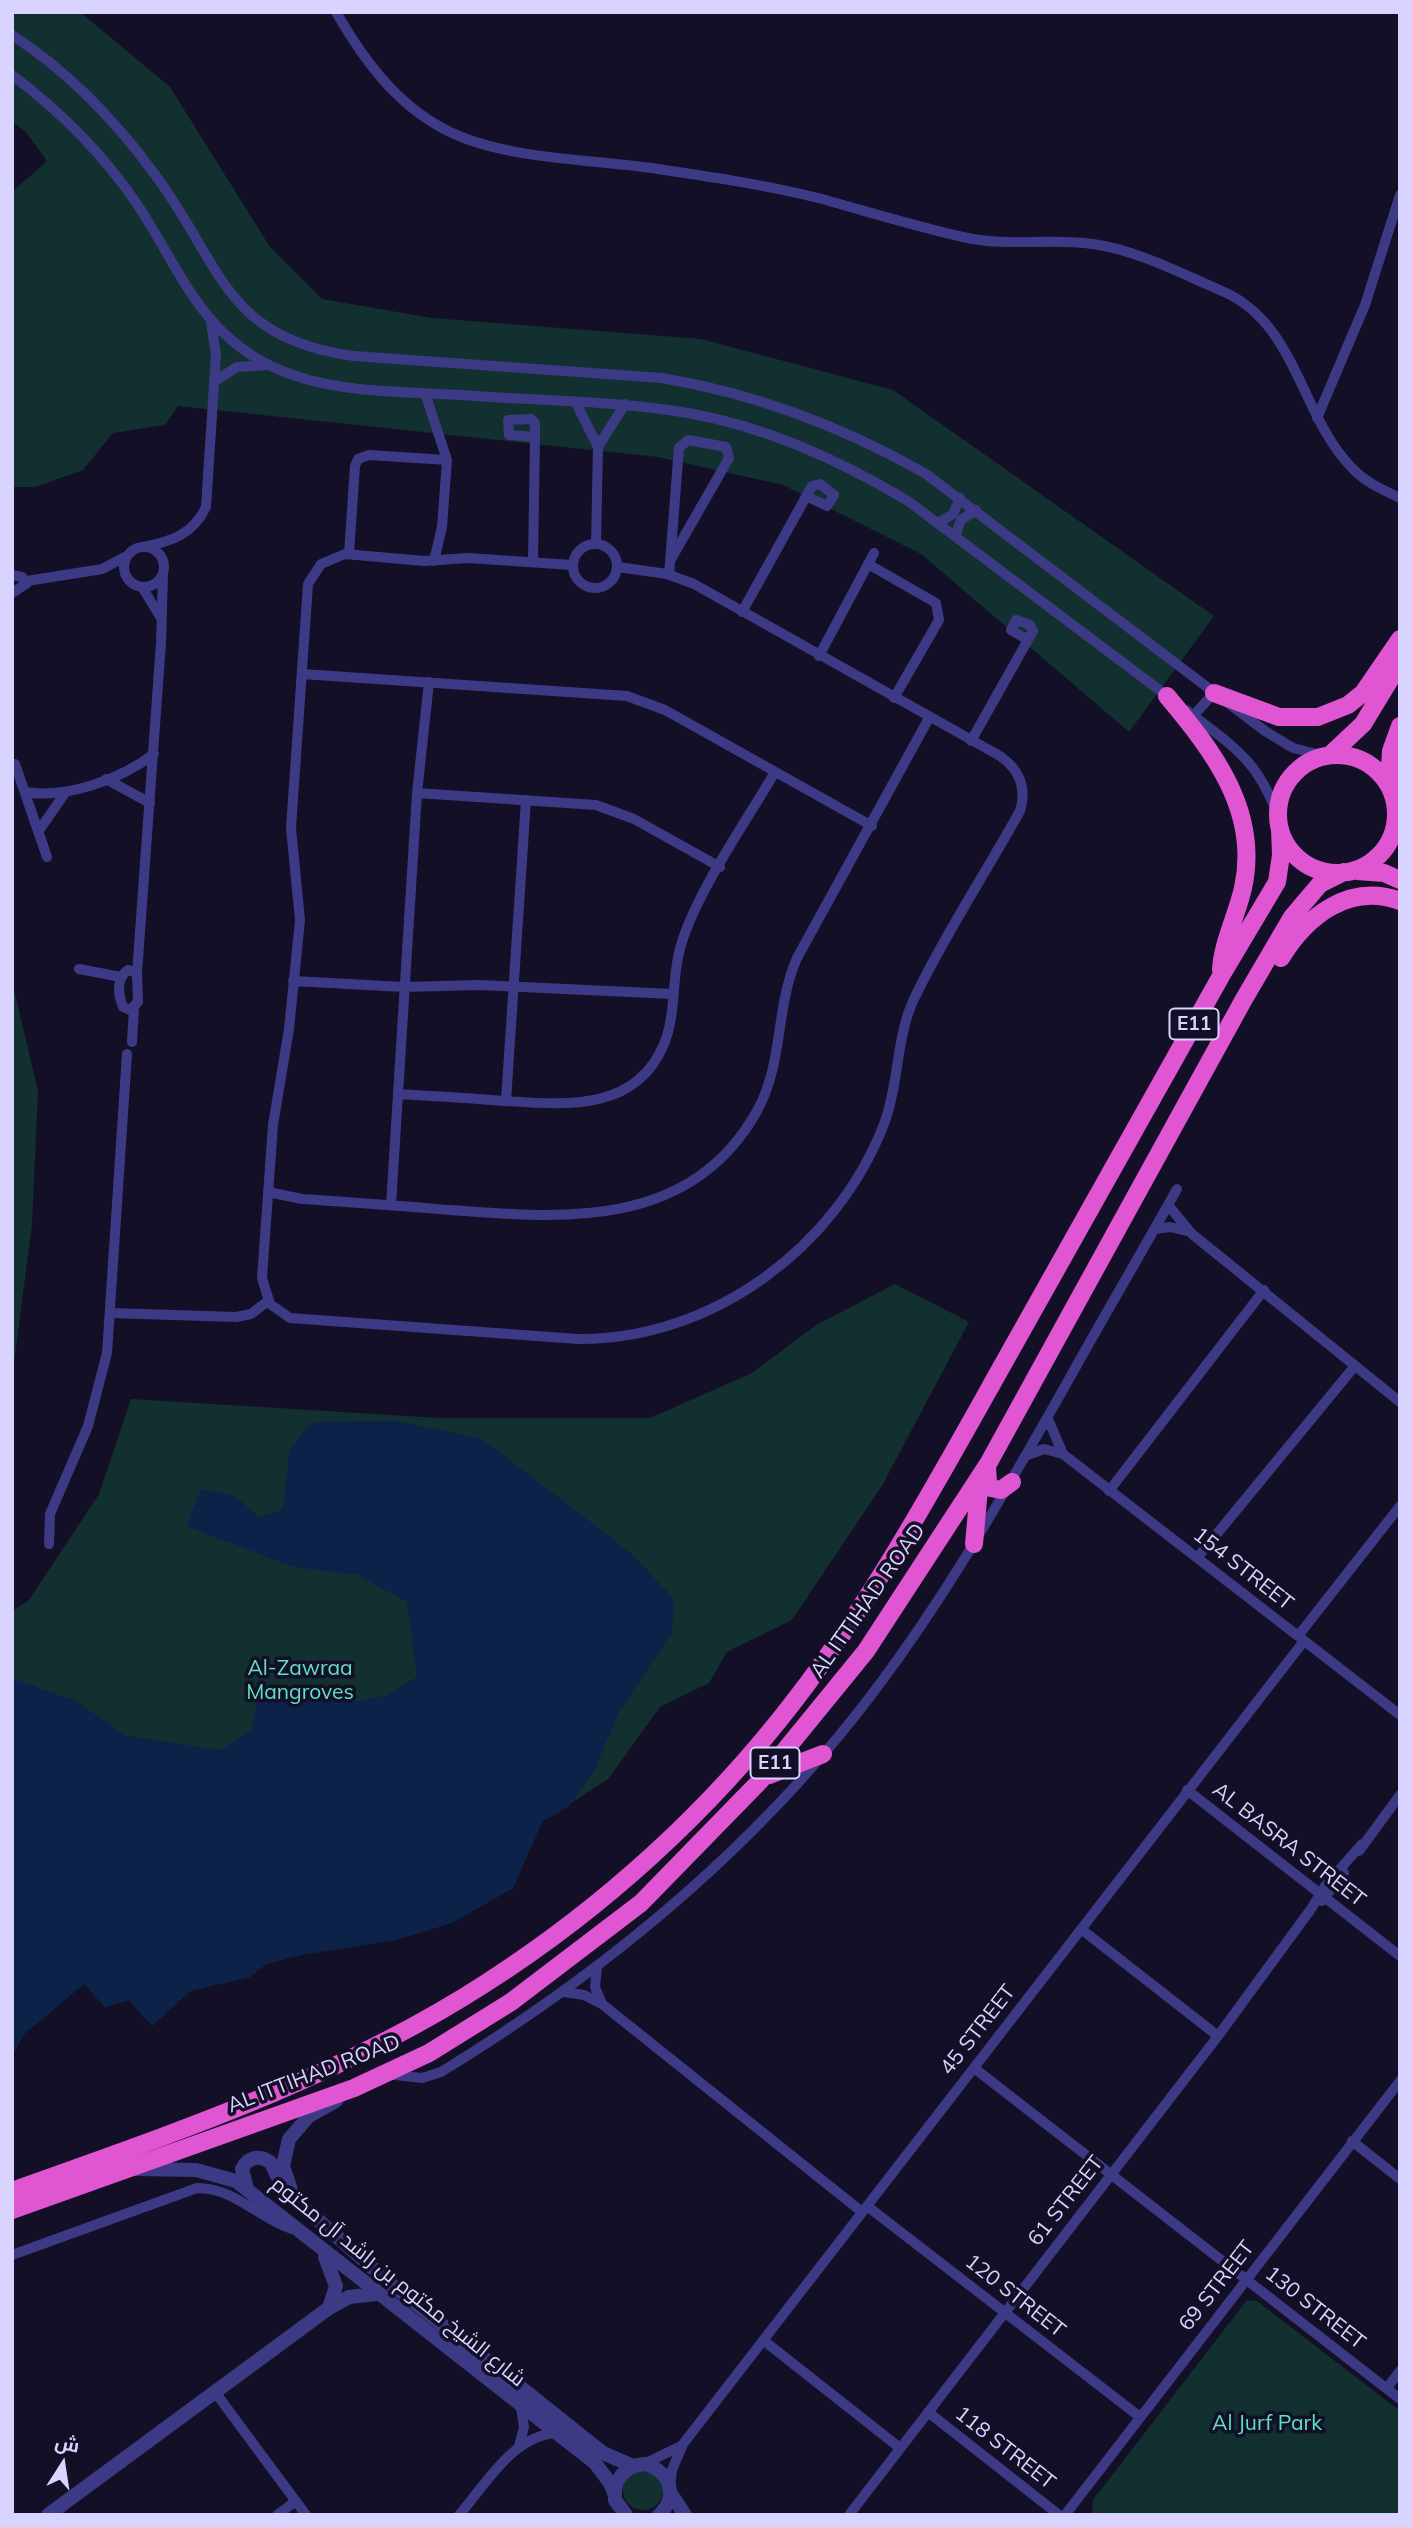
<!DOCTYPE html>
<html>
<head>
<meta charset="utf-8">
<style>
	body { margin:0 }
	#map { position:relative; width:1412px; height:2527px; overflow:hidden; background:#130f26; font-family:Mulish,Cairo,sans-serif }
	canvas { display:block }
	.frame { position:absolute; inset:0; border:14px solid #d9d4ff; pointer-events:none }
	.north { position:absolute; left:28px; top:2429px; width:70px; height:70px; -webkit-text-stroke:5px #130f26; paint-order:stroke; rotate:12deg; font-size:19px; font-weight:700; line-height:28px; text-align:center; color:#d9d4ff }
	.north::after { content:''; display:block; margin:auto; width:24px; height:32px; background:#d9d4ff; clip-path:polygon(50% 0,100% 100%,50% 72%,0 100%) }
</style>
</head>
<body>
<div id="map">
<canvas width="1412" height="2527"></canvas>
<div class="frame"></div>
<div class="north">ش</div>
</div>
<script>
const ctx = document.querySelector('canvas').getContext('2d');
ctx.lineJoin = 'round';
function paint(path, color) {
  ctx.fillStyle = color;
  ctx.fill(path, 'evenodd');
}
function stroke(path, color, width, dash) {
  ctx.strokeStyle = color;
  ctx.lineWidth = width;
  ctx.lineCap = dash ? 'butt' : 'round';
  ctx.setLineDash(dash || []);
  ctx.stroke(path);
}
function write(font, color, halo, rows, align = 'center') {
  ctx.font = font + ' Mulish,Cairo,sans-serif';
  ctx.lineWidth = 7;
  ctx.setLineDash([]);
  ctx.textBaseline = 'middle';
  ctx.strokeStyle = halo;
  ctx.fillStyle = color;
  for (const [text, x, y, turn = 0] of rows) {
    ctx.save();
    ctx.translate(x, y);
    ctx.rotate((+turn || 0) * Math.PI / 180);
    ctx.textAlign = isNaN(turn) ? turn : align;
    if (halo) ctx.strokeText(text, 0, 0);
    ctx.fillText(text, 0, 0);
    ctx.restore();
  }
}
const green = new Path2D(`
	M 12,12 L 80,12 L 170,87 L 270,247 L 322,299 L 432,318 L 701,339 L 893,390 L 1214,616 L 1129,732 L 921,554 L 783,485 L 658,457 L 178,406 L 165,425 L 113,433 L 83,470 L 35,487 L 12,487 L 12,192 L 47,161 L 26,132 L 12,122 Z
	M 12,981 L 38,1091 L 32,1224 L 12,1379 Z
	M 895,1284 L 969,1322 L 883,1484 L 792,1620 L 727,1652 L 709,1683 L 660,1707 L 608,1779 L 542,1822 L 513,1888 L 452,1923 L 395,1940 L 301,1955 L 266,1964 L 250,1977 L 190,1991 L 152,2026 L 129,2000 L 105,2007 L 84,1984 L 24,2034 L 12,2056 L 12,1611 L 29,1600 L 99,1494 L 131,1399 L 439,1418 L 650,1418 L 752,1373 L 816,1325 Z
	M 1247,2300 L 1257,2301 L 1400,2411 L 1400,2515 L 1092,2515 L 1093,2500 Z
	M623 2490a20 20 0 1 1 40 0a20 20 0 1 1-40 0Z`);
const water = new Path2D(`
	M 398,1421 L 482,1439 L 631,1553 L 674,1599 L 672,1632 L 620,1710 L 593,1773 L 568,1807 L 542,1822 L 513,1888 L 452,1923 L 395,1940 L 301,1955 L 266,1964 L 250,1977 L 190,1991 L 152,2026 L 129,2000 L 105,2007 L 84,1984 L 24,2034 L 12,2056 L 12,1678 L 77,1702 L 127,1736 L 221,1750 L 251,1730 L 260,1689 L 295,1686 L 350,1702 L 385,1696 L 417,1677 L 407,1602 L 358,1575 L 294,1567 L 186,1526 L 201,1489 L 236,1496 L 259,1518 L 283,1509 L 290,1449 L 312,1422 Z`);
const minor = new Path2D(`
	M 336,12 C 363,59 395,103 444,129 C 502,160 593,159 658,169 C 712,177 766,185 818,198 C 866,211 914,226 963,237 C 1006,247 1050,238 1093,244 C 1137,250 1182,274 1222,291 C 1297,323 1300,415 1352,468 C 1365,482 1383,490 1400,498
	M 12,35 C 69,72 116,121 156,176 C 222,265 224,339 354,356 L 662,378 C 757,394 842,426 926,474 L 1265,731 L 1293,748 L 1325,756
	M 12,75 C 60,111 103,154 137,204 C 179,267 199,332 273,367 C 331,394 398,391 461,395 C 536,401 613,400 688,413 C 767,427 839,460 908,501 L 1170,698
	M 215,381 L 237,367 L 267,365
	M 425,393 L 447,460
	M 576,403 L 598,447
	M 1317,418 L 1365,305 L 1400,195
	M 938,523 L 953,514 L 960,498
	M 955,536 L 961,520 L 976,510
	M 596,543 L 598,447 L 625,404
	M573 566a22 22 0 1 1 44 0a22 22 0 1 1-44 0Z
	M 142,547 C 170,542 193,535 206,507 L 216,354 L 211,322
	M124 567a20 20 0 1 1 40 0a20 20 0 1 1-40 0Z
	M 349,554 L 355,466 L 358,459 L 369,455 L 447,460 L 442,527 L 434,561
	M 533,562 L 535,437 L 535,423 L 531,419 L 508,420 L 509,435 L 535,437
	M 868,564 L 936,603 L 939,620 L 894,698
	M 572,565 L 468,558 L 424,561 L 345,554 L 321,564 L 308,584 L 291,828 L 300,920 L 289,1029 L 273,1125 L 262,1278 L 270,1304 L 290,1318 L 578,1339 C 712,1340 836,1248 884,1124 C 899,1084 896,1039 913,1001 C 944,936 985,874 1020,811 C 1027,788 1020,770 1000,756 L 694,584 L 667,574 L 618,567
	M 12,575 L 22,577 L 27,583 L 12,593
	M 669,575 L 679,448 L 688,440 L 726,447 L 729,458 L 670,561
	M 27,581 L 102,569 L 127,556
	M 142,587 L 161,618
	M 742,612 L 812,486 L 820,484 L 834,495 L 827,506 L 806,496
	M 819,656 L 874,553
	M 302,674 L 627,696 L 665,710 L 872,826
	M 1186,710 C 1233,747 1256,757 1278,816
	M 1193,716 L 1214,693
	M 971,741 L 1033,631 L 1030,625 L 1016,620 L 1011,630 L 1028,640
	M 15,764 L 47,857
	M 106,779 L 150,803
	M 25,792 C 67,799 121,779 154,754
	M 417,793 L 596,805 L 634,819 L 720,867
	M 38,832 L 65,793
	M 79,969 L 121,977
	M 128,970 L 137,973 L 138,1002 L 130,1010 L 123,1007 C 118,995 116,978 128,970 Z
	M 137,973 L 161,643 L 163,574
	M 293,981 L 404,987 L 479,985 L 673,994
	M 132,1042 L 134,1008
	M 398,1094 C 433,1096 468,1098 504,1101 C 565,1105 636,1112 664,1044 C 677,1012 671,977 681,945 C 697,891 746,822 775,772
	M 506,1101 L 526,800
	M 268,1192 L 302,1199 C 351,1202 400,1206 450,1210 C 565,1219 691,1229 757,1111 C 784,1062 775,1008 797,958 L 929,718
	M 391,1205 L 417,793 L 429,682
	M 1168,1205 L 1192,1234 L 1400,1402
	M 1155,1229 L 1170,1227 L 1187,1231
	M 111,1313 L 236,1317 L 251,1314 L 268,1301
	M 1048,1419 L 1063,1454
	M 1025,1456 L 1044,1449 L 1063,1454 L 1400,1715
	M 1109,1491 L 1264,1290
	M 49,1544 L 50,1514 L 88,1426 L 107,1353 L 127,1054
	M 1197,1558 L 1354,1367
	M 1298,1636 L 1400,1506
	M 1187,1790 L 1400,1956
	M 1359,1851 L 1400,1795
	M 1322,1901 L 1344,1873
	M 1081,1929 L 1218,2036
	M 597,1968 L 595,1987 L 602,2004
	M 564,1992 L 584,1995 L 602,2004 L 862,2212
	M 974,2068 L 1400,2399
	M 387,2074 L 422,2078 L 441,2072 C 590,1981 726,1872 838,1737 C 931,1625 1002,1498 1073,1372 C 1107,1311 1143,1250 1177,1189
	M 1352,2141 L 1400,2179
	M 867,2206 L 1140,2417
	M 12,2255 L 197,2188 C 235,2188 258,2218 292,2229
	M 763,2340 L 900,2448
	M 1387,2388 L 1400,2371
	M 215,2392 L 306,2515
	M 928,2412 L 1059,2515
	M 519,2446 L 524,2427 L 521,2408
	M 644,2464 L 681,2446
	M 670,2488 L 672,2470 L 683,2444 L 1304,1641
	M 277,2515 L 296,2501
	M 459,2515 C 486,2484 512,2437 555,2433
	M 849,2515 L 1218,2036 L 1311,1909 L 1325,1886 L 1362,1844
	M 1065,2515 L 1400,2081`);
const tertiary = new Path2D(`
	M 336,2101 L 309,2116 L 289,2139 L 283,2166 L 294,2199 L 391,2284 L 603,2453 L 633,2466
	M 135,2169 L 196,2170 L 236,2181 L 595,2463 L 610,2483 L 615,2495
	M 247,2189 L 242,2169 C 248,2157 260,2154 271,2163 L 280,2182
	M 325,2257 L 336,2286 L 329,2308
	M 670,2492 L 685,2515
	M 48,2515 L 329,2308 L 349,2297 L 376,2294
	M 626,2515 L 615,2500 C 613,2480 624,2466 644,2464 C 670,2470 679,2497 659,2515`);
const trunk = new Path2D(`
	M 1214,693 L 1279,717 L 1318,717 L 1348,705 L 1363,693 L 1400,639
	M 1167,696 C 1213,751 1260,811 1243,888 C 1237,915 1222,944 1221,970
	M 1330,755 L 1363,724 L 1400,663
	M1278 814a59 59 0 1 1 118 0a59 59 0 1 1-118 0Z
	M 1389,784 L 1391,751 L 1400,726
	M 1357,871 L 1384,873 L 1400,880
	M 1281,958 C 1306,917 1349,882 1400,901
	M 987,1467 L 988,1483 L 991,1488 L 1001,1490 L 1012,1482
	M 974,1544 L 980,1478
	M 769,1775 L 823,1754
	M 12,2191 C 174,2133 341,2077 486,1983 C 603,1908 710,1811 795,1700 C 875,1596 938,1480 1002,1366 C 1076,1236 1149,1106 1221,976 L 1277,882 L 1281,855 L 1280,829
	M 12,2210 L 354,2088 L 429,2053 L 511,2002 L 641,1903 L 760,1781 L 866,1651 L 988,1464 L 1244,999 L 1292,917 L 1320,884 L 1344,872`);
const shields = [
	[1194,1024,49],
	[775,1763,49]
];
const shieldNames = [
	["E11",1194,1024],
	["E11",775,1763]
];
const streetNames = [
	["154 STREET",1243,1569,38],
	["AL ITTIHAD ROAD",868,1601,-55],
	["AL BASRA STREET",1289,1845,38],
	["45 STREET",978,2030,-52],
	["AL ITTIHAD ROAD",314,2074,-21],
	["61 STREET",1066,2201,-52],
	["شارع الشيخ مكتوم بن راشد آل مكتوم",398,2282,39],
	["69 STREET",1217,2286,-52],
	["120 STREET",1015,2296,38],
	["130 STREET",1315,2308,38],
	["118 STREET",1005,2448,38]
];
const parkNames = [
	["Al-Zawraa",300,1669],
	["Mangroves",300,1693],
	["Al Jurf Park",1267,2424]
];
paint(green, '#12302f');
paint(water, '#0c2248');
stroke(minor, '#3d3a85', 10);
stroke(tertiary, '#3d3a85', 14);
stroke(trunk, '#e055d1', 18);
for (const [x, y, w] of shields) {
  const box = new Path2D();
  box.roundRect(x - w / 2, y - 15.5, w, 31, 5);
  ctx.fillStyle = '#130f26';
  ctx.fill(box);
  stroke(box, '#d9d4ff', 2);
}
write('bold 19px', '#d9d4ff', null, shieldNames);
write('21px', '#d9d4ff', '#130f26', streetNames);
write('21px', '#5fe0c0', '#130f26', parkNames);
</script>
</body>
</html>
